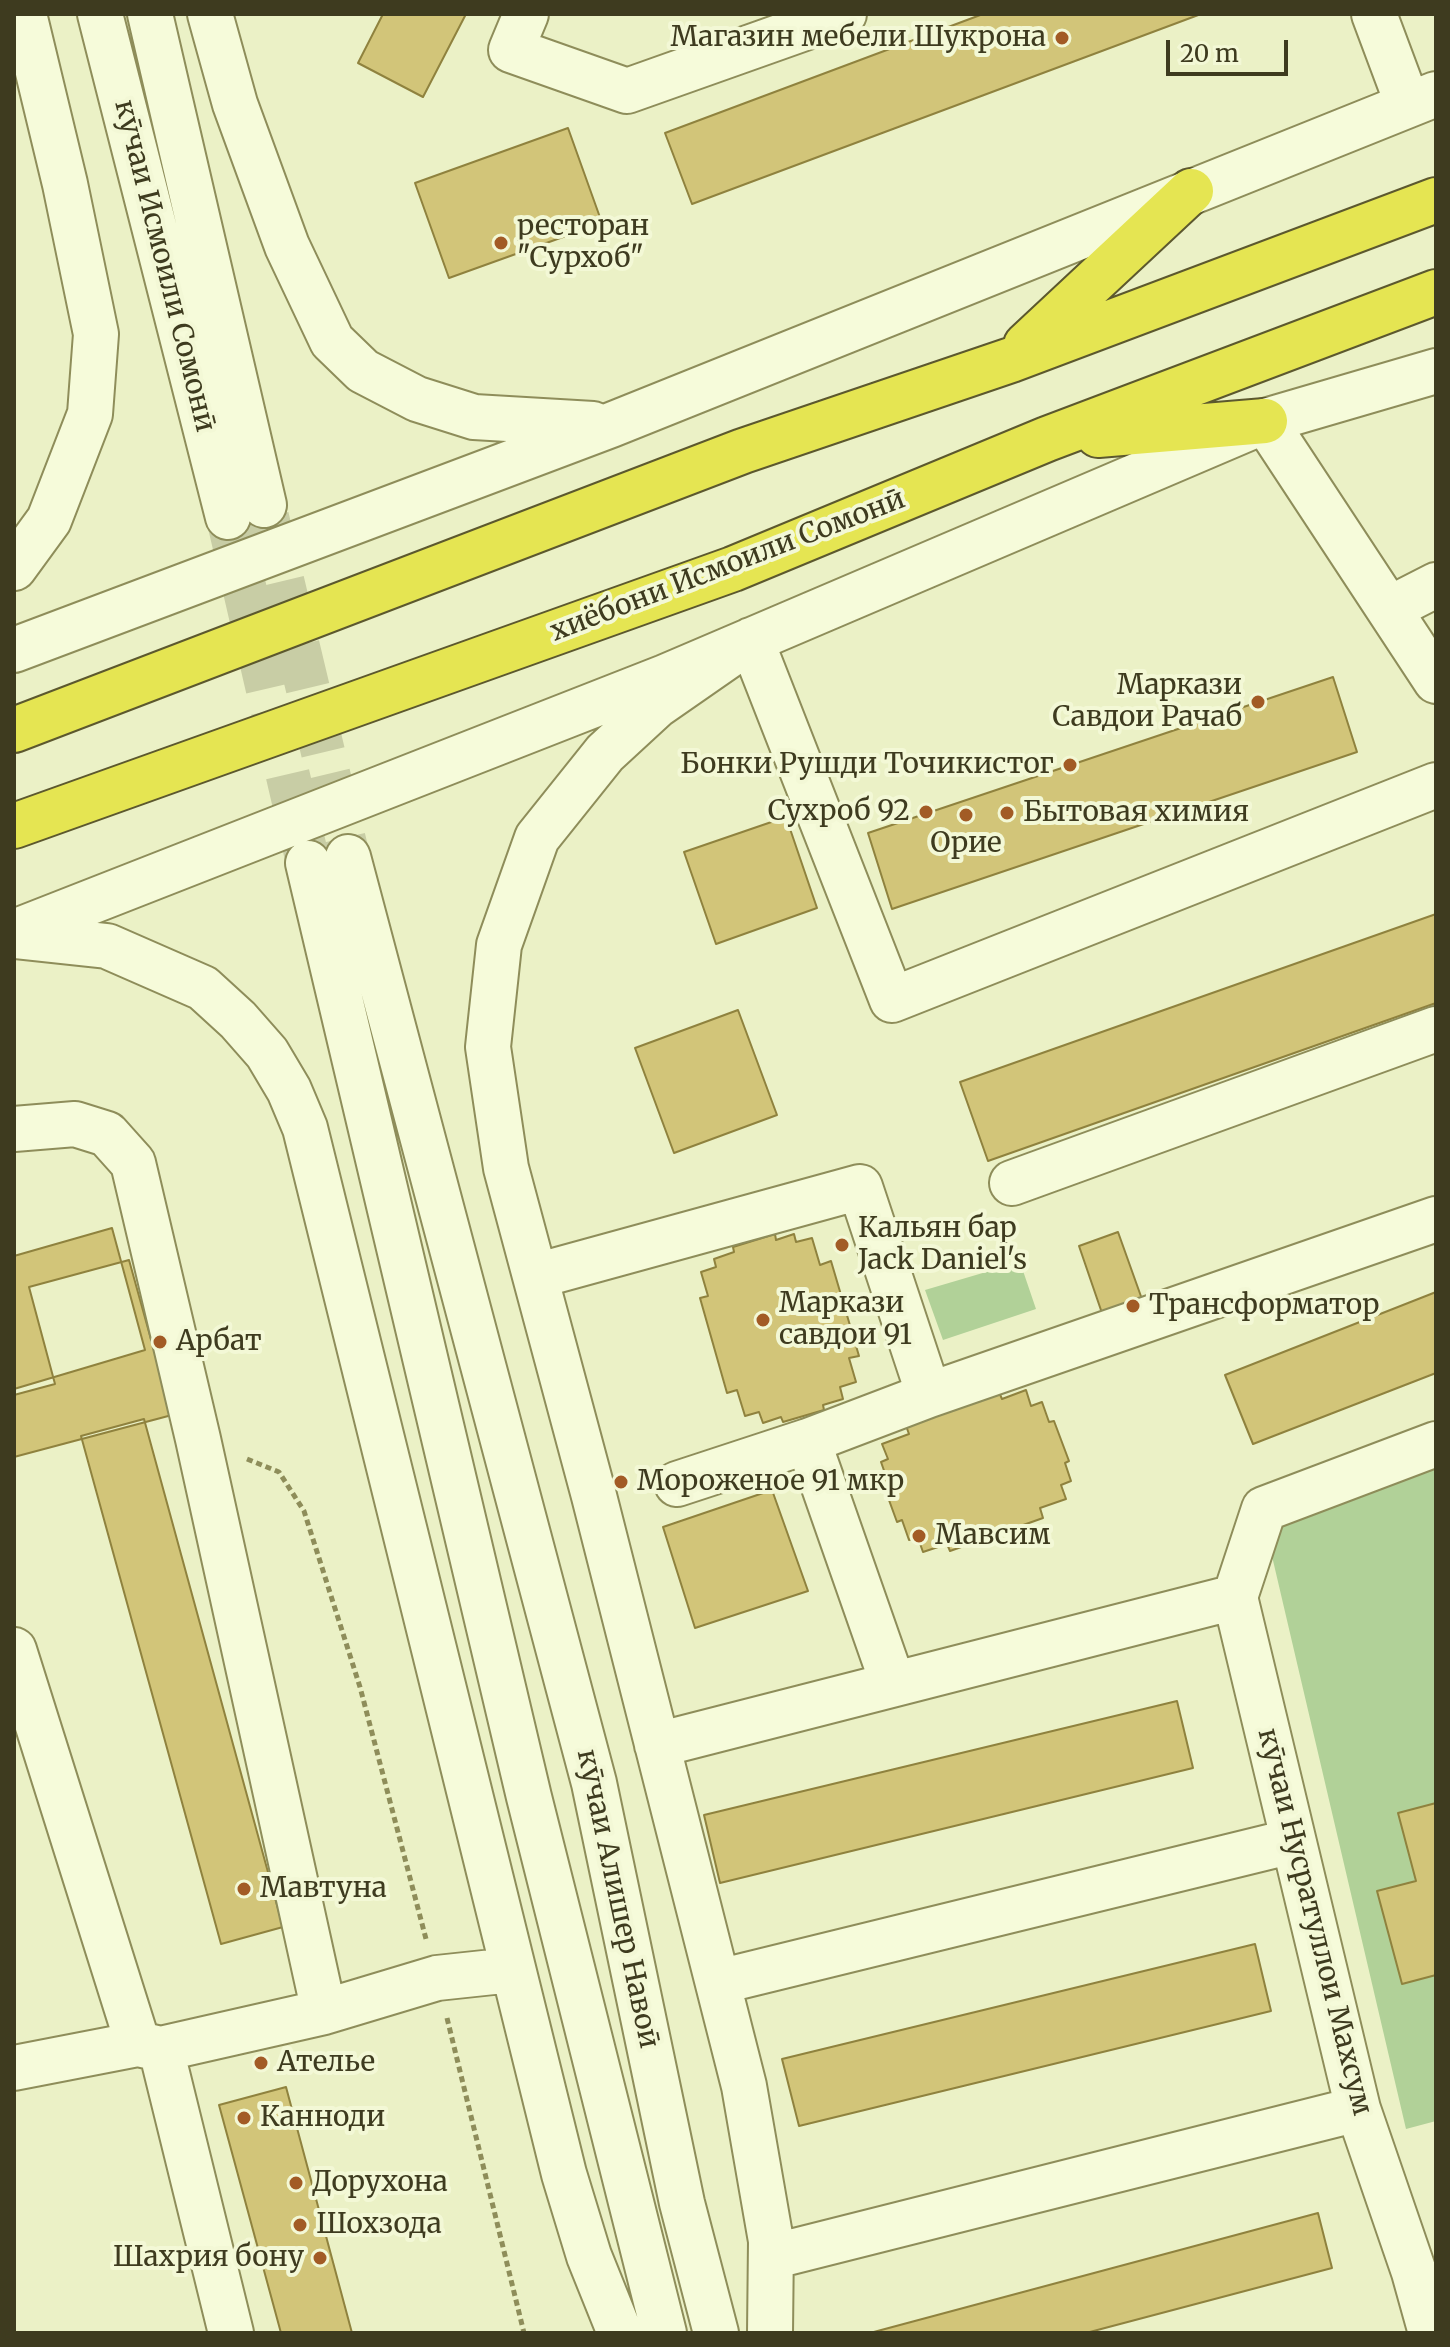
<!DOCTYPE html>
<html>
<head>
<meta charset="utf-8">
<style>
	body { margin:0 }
	#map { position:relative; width:1450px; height:2347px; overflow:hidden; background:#ebf1c6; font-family:Merriweather,serif }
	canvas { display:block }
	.frame { position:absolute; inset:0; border:16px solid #3e3b1f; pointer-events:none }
	.scale { position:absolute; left:1166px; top:40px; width:122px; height:36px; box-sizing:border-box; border:4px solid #3e3b1f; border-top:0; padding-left:10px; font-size:24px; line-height:28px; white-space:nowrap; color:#3e3b1f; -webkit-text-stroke:6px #f3f8d6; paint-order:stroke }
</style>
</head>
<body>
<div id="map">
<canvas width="1450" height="2347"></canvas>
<div class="frame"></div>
<div class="scale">20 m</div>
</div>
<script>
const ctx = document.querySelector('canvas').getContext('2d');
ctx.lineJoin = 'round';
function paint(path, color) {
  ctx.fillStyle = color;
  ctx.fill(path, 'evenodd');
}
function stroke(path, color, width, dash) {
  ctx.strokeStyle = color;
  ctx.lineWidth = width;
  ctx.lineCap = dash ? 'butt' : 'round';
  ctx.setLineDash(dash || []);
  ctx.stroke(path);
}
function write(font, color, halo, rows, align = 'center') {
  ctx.font = font + ' Merriweather,serif';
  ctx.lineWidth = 8;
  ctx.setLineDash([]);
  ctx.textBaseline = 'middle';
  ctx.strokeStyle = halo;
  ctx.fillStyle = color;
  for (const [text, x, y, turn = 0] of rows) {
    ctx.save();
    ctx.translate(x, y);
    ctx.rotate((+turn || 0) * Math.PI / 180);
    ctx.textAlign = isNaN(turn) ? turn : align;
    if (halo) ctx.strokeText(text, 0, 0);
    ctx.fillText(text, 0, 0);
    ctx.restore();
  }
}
const green = new Path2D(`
	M 1020,1262 L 1036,1309 L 943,1340 L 925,1290 Z
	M 1436,1461 L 1436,2121 L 1406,2129 L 1264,1522 Z`);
const building = new Path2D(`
	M 383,14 L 466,14 L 423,97 L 358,63 Z
	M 983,14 L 1201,14 L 692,204 L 665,133 Z
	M 568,128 L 602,223 L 449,278 L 415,183 Z
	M 1333,677 L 1357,752 L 892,909 L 868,833 Z
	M 786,817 L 817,908 L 716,944 L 684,852 Z
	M 1436,914 L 1436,1003 L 988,1161 L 960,1082 Z
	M 738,1010 L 777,1115 L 674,1153 L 635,1048 Z
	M 112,1228 L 145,1350 L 14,1389 L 14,1256 Z
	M 1118,1232 L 1143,1302 L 1103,1316 L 1079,1246 Z
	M 775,1234 L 776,1240 L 794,1234 L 796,1242 L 812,1238 L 820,1265 L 831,1261 L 859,1356 L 849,1358 L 856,1382 L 840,1387 L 843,1399 L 823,1405 L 824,1410 L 783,1422 L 781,1417 L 763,1423 L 759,1412 L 745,1416 L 737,1390 L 727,1393 L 700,1298 L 708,1296 L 701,1272 L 716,1267 L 714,1259 L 734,1252 L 733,1247 Z
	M 129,1260 L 172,1415 L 14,1457 L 14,1395 L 55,1384 L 29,1287 Z
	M 1436,1292 L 1436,1373 L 1253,1444 L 1225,1375 Z
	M 998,1390 L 1002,1399 L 1026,1390 L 1031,1406 L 1042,1402 L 1049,1422 L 1054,1421 L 1069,1461 L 1065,1463 L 1071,1481 L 1061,1485 L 1066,1499 L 1040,1508 L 1043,1518 L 950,1551 L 947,1544 L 923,1552 L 918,1538 L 909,1540 L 902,1520 L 897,1522 L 882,1481 L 887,1479 L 881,1462 L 888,1459 L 882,1444 L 909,1434 L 905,1423 Z
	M 144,1419 L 283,1927 L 221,1944 L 81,1436 Z
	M 772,1490 L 808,1591 L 695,1628 L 663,1527 Z
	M 1177,1701 L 1193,1768 L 720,1883 L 704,1815 Z
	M 1436,1803 L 1436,1975 L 1402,1984 L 1377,1891 L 1416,1881 L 1398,1813 Z
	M 1255,1944 L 1271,2011 L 799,2126 L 782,2059 Z
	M 286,2087 L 352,2333 L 281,2333 L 219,2105 Z
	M 1318,2213 L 1332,2268 L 1086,2333 L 870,2333 Z`);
const minorTunnel = new Path2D(`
	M 228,517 L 307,858
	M 267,517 L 348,857`);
const path = new Path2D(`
	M 247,1459 L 279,1472 L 304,1511 L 360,1687 L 426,1939
	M 447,2018 L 524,2333`);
const minor = new Path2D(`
	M 100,14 L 228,517
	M 150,14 L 264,505
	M 210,14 L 235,104 L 287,246 L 332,341 L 363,371 L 417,399 L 474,417 L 593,424
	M 526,14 L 511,50 L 627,91 L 844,14
	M 1374,14 L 1408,105
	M 1265,421 L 1436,681
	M 14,568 L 49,520 L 90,414 L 96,334 L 65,184 L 24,14
	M 1389,609 L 1436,585
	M 14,650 L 611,425 L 1436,94
	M 348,857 L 594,1783 L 682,2203 L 716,2333
	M 308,863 L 529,1797 L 664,2333
	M 14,932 L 665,677 L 1265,421 L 1436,371
	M 14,936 L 107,946 L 203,988 L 238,1020 L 267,1053 L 289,1090 L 305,1128 L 564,2174 L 589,2256 L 620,2333
	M 14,1129 L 75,1124 L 107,1134 L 133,1163 L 198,1439 L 324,2012
	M 1012,1183 L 1436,1029
	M 536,1276 L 860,1187 L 929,1395 L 808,1441
	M 929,1395 L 1436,1219
	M 677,1484 L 808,1441 L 893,1684
	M 14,1650 L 138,2044
	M 657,1745 L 1235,1597
	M 718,1982 L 1293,1841
	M 161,2049 L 231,2333
	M 14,2068 L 138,2044 L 161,2049 L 324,2012 L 437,1978 L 512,1970
	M 771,2257 L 1358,2109
	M 770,2333 L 771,2241 L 744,2086 L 594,1496 L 506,1168 L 488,1047 L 499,945 L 537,838 L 605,753 L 656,706 L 751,640 L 892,1000 L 1436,785
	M 1431,2333 L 1414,2272 L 1358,2109 L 1235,1597 L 1264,1509 L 1436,1444`);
const highway = new Path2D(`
	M 1026,345 L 1191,191
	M 1098,435 L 1265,421
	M 14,730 L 743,451 L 1011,360 L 1436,200
	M 14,826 L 733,569 L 1047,439 L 1436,292`);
const markers = [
	[1062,38,8,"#a25b25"],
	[501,243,8,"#a25b25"],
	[1258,702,8,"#a25b25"],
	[1070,765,8,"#a25b25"],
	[926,812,8,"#a25b25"],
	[1007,813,8,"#a25b25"],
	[966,815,8,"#a25b25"],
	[842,1245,8,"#a25b25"],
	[1133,1306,8,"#a25b25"],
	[763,1320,8,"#a25b25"],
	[160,1342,8,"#a25b25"],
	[621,1482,8,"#a25b25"],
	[919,1536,8,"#a25b25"],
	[244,1889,8,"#a25b25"],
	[261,2063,8,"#a25b25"],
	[244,2118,8,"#a25b25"],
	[296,2183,8,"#a25b25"],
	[300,2225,8,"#a25b25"],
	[320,2258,8,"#a25b25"]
];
const poiNames = [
	["Магазин мебели Шукрона",1046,38,"right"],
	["ресторан",517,227],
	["\"Сурхоб\"",517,259],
	["Маркази",1242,686,"right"],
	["Савдои Рачаб",1242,718,"right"],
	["Бонки Рушди Точикистог",1054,765,"right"],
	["Сухроб 92",910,812,"right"],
	["Бытовая химия",1023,813],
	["Орие",966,844,"center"],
	["Кальян бар",858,1229],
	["Jack Daniel's",858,1261],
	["Маркази",779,1304],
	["савдои 91",779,1336],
	["Трансформатор",1149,1306],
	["Арбат",176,1342],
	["Мороженое 91 мкр",637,1482],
	["Мавсим",935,1536],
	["Мавтуна",260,1889],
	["Ателье",277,2063],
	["Канноди",260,2118],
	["Дорухона",312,2183],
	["Шохзода",316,2225],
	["Шахрия бону",304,2258,"right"]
];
const streetNames = [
	["кӯчаи Исмоили Сомонӣ",164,266,76],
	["хиёбони Исмоили Сомонӣ",728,566,-21],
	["кӯчаи Алишер Навоӣ",617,1899,78],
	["кӯчаи Нусратуллои Махсум",1314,1922,76]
];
paint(green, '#b1d198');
paint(building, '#d2c579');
stroke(building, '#8f823e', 2);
stroke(minorTunnel, '#c8cda5', 44, [44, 22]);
stroke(minor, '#8e8d5a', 48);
stroke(highway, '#5c582e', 48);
stroke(path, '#8e8d5a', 5, [6, 4]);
stroke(minor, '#f6fbda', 44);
stroke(highway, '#e5e552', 44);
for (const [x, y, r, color] of markers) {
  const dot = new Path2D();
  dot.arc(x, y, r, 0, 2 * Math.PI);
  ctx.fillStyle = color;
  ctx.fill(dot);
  stroke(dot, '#f3f8d6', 3);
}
write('28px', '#3e3b1f', '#f3f8d6', poiNames, 'left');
write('28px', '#3e3b1f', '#f3f8d6', streetNames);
</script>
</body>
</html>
